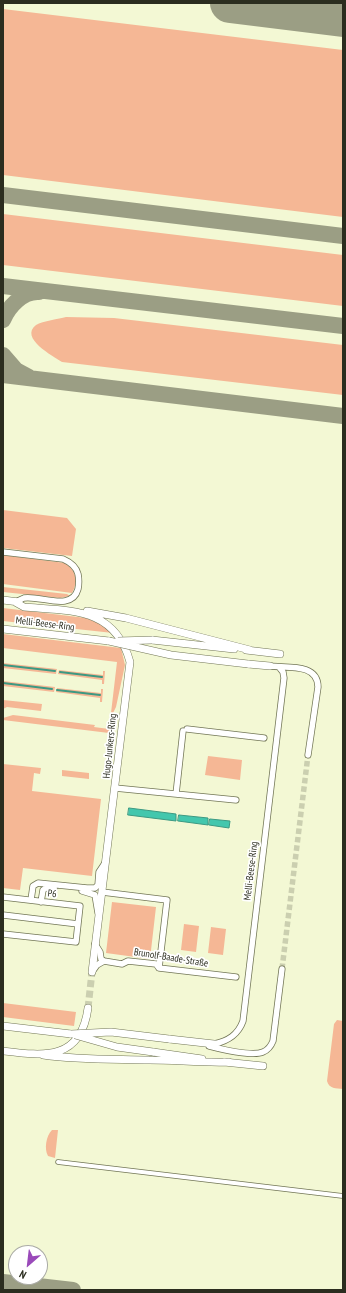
<!DOCTYPE html>
<html>
<head>
<meta charset="utf-8">
<style>
	body { margin:0 }
	#map { position:relative; width:346px; height:1293px; overflow:hidden; background:#f3f8d4; font-family:"PT Sans Narrow",sans-serif }
	canvas { display:block }
	.frame { position:absolute; inset:0; border:4px solid #2b2d1f; pointer-events:none }
	.north { position:absolute; left:8px; top:1245px; width:40px; height:40px; box-sizing:border-box; background:#fff; border:1px solid #aaaba5; border-radius:50%; rotate:208deg; font-size:11px; font-weight:700; line-height:16px; text-align:center; color:#2b2d1f }
	.north::after { content:''; display:block; margin:auto; width:14px; height:18px; background:#9a4aba; clip-path:polygon(50% 0,100% 100%,50% 72%,0 100%) }
</style>
</head>
<body>
<div id="map">
<canvas width="346" height="1293"></canvas>
<div class="frame"></div>
<div class="north">N</div>
</div>
<script>
const ctx = document.querySelector('canvas').getContext('2d');
ctx.lineJoin = 'round';
function paint(path, color) {
  ctx.fillStyle = color;
  ctx.fill(path, 'evenodd');
}
function stroke(path, color, width, dash) {
  ctx.strokeStyle = color;
  ctx.lineWidth = width;
  ctx.lineCap = dash ? 'butt' : 'round';
  ctx.setLineDash(dash || []);
  ctx.stroke(path);
}
function write(font, color, halo, rows, align = 'center') {
  ctx.font = font + ' "PT Sans Narrow",sans-serif';
  ctx.lineWidth = 3.5;
  ctx.setLineDash([]);
  ctx.textBaseline = 'middle';
  ctx.strokeStyle = halo;
  ctx.fillStyle = color;
  for (const [text, x, y, turn = 0] of rows) {
    ctx.save();
    ctx.translate(x, y);
    ctx.rotate((+turn || 0) * Math.PI / 180);
    ctx.textAlign = isNaN(turn) ? turn : align;
    if (halo) ctx.strokeText(text, 0, 0);
    ctx.fillText(text, 0, 0);
    ctx.restore();
  }
}
const green = new Path2D(`
	M 3,9 L 343,50 L 343,217 L 3,175 Z
	M 3,214 L 343,255 L 343,306 L 3,265 Z
	M 66,317 L 114,318 L 343,345 L 343,395 L 62,362 C 53,356 19,338 36,325 C 43,321 59,319 66,317 Z
	M 3,510 L 67,518 L 76,529 L 72,556 L 3,548 Z
	M 3,555 L 65,563 C 76,570 79,581 72,593 L 3,584 Z
	M 3,587 L 67,594 L 70,596 L 60,598 L 3,592 Z
	M 3,608 L 86,618 L 103,625 L 113,633 L 3,621 Z
	M 3,634 L 121,648 L 125,665 L 116,707 L 113,713 L 111,713 L 117,662 L 3,648 Z
	M 3,663 L 57,669 L 56,674 L 3,668 Z
	M 59,670 L 103,675 L 103,671 L 105,671 L 104,684 L 102,684 L 102,680 L 58,674 Z
	M 3,681 L 55,687 L 54,692 L 3,686 Z
	M 57,688 L 101,693 L 101,689 L 103,689 L 102,702 L 100,702 L 100,698 L 56,692 Z
	M 3,700 L 42,704 L 41,711 L 7,707 L 3,709 Z
	M 13,715 L 95,725 L 94,727 L 109,729 L 109,733 L 3,720 L 3,718 Z
	M 208,756 L 242,760 L 240,780 L 205,775 Z
	M 3,764 L 41,768 L 40,774 L 34,773 L 32,791 L 101,799 L 92,876 L 23,868 L 20,890 L 3,888 Z
	M 62,770 L 89,773 L 89,779 L 62,776 Z
	M 112,902 L 156,907 L 150,959 L 106,953 Z
	M 184,924 L 199,926 L 196,952 L 181,950 Z
	M 211,927 L 226,929 L 223,955 L 208,953 Z
	M 3,1003 L 76,1012 L 74,1026 L 3,1017 Z
	M 337,1020 L 343,1021 L 343,1089 C 336,1088 329,1089 327,1081 L 334,1024 Z
	M 52,1130 L 58,1130 L 55,1158 L 48,1156 C 44,1149 46,1136 52,1130 Z`);
const water = new Path2D(`
	M 129,808 L 176,814 L 176,821 L 128,815 Z
	M 179,815 L 208,818 L 208,825 L 178,821 Z
	M 210,819 L 230,821 L 229,828 L 209,825 Z`);
const stream = new Path2D(`
	M 3,665 L 55,671
	M 60,672 L 102,677
	M 3,683 L 52,689
	M 57,690 L 100,695`);
const taxiway = new Path2D(`
	M 3,195 L 343,236
	M 3,286 L 343,326
	M 3,320 C 9,306 23,291 39,292
	M 3,355 L 16,370 L 29,377
	M 3,375 L 343,416
	M 3,1282 L 73,1290`);
const runway = new Path2D(`
	M 230,3 L 343,17`);
const minorTunnel = new Path2D(`
	M 282,969 L 308,755`);
const tertiaryTunnel = new Path2D(`
	M 88,1008 L 92,972`);
const pedestrian = new Path2D(`
	M 58,1162 L 343,1196`);
const minor = new Path2D(`
	M 3,552 L 63,559 C 70,562 76,566 78,574 C 79,579 79,584 78,589 C 72,612 40,595 24,598 C 21,599 18,601 16,602
	M 270,666 C 287,668 318,663 318,687 L 308,755
	M 187,729 L 264,738
	M 115,788 L 236,800
	M 176,794 L 183,731
	M 82,891 L 95,895 L 98,913
	M 102,892 L 167,900 L 159,968
	M 3,897 L 80,906 L 76,942 L 3,934
	M 31,900 L 33,886 L 38,883 L 87,888 L 95,888 L 98,885 L 99,872 L 105,863
	M 41,902 L 43,890 L 46,888 L 54,888
	M 3,915 L 78,924
	M 95,944 L 100,952 L 101,959 L 104,961
	M 92,972 L 97,965 L 104,961 L 122,964 L 128,961 L 156,964 L 159,968 L 236,977
	M 214,1044 C 228,1041 238,1035 243,1021 L 284,678 L 283,672 L 279,667
	M 209,1046 C 221,1049 252,1057 263,1052 C 268,1050 271,1046 273,1041 L 282,969`);
const tertiary = new Path2D(`
	M 3,600 L 19,602
	M 15,602 L 24,607 C 71,611 115,607 130,662 L 92,972
	M 87,611 L 126,618 L 250,650
	M 3,629 L 109,641
	M 152,640 L 234,649
	M 246,650 L 280,654
	M 248,664 L 270,666
	M 3,1026 L 71,1034
	M 169,1039 L 214,1044
	M 3,1051 C 44,1056 81,1061 88,1008
	M 153,1052 L 202,1059
	M 43,1055 C 78,1060 114,1059 149,1060 C 176,1060 202,1063 229,1062
	M 224,1062 L 263,1066`);
const tertiaryBridge = new Path2D(`
	M 109,641 L 171,655 L 248,664
	M 118,641 L 152,640
	M 71,1034 L 111,1032 L 169,1039
	M 75,1035 L 117,1047 L 153,1052`);
const streetNames = [
	["Melli-Beese-Ring",45,624,7],
	["Hugo-Junkers-Ring",110,746,-84],
	["Melli-Beese-Ring",251,871,-83],
	["P6",52,894,7],
	["Brunolf-Baade-Straße",171,958,9]
];
paint(green, '#f5b795');
paint(water, '#43c7ad');
stroke(water, '#3c9982', 1);
stroke(stream, '#3c9982', 2);
stroke(taxiway, '#9b9e84', 16);
stroke(runway, '#9b9e84', 40);
stroke(minorTunnel, '#cbcfb0', 5.5, [5.5, 3]);
stroke(tertiaryTunnel, '#cbcfb0', 7, [7, 3.5]);
stroke(pedestrian, '#727656', 5.5);
stroke(minor, '#727656', 7);
stroke(tertiary, '#727656', 8);
stroke(pedestrian, '#fff', 4);
stroke(minor, '#fff', 5.5);
stroke(tertiary, '#fff', 7);
stroke(tertiaryBridge, '#727656', 8, []);
stroke(tertiaryBridge, '#fff', 7);
write('10px', '#2b2d1f', '#fff', streetNames);
</script>
</body>
</html>
